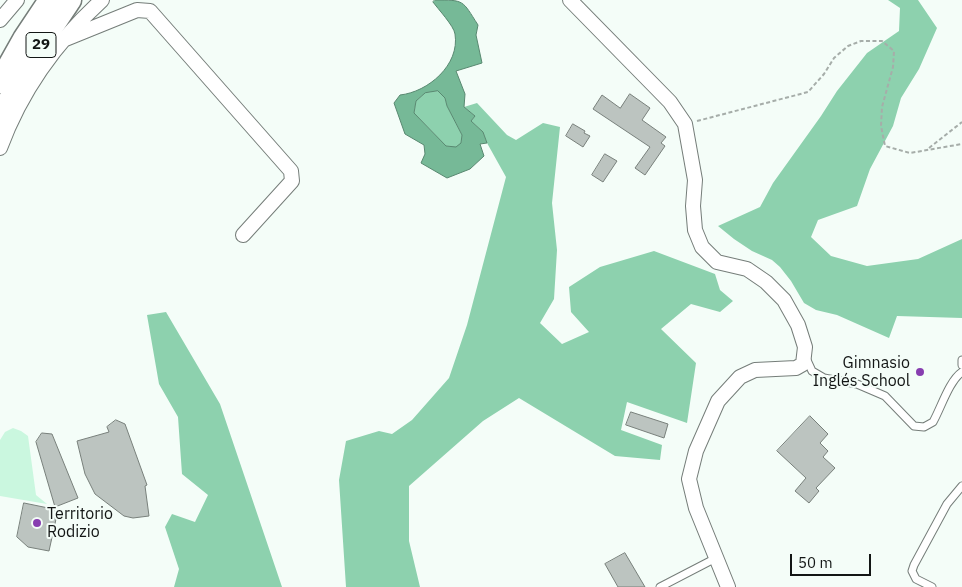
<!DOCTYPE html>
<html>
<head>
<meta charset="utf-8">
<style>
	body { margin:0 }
	#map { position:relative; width:962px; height:587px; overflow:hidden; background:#f4fdf8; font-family:"IBM Plex Sans",sans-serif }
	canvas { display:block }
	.scale { position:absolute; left:790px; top:554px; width:81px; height:22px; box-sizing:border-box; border:2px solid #131615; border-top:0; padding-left:6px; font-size:15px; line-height:18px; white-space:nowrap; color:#131615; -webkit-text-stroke:4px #f4fdf8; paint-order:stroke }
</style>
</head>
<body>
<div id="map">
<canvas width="962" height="587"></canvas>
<div class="scale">50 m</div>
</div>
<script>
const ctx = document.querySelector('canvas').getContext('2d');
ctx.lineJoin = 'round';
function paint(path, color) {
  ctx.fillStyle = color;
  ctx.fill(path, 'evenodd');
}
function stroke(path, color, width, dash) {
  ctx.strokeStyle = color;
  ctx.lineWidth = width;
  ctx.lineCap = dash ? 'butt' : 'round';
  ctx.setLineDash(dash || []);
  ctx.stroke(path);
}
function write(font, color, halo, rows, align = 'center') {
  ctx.font = font + ' "IBM Plex Sans",sans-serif';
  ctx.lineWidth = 4;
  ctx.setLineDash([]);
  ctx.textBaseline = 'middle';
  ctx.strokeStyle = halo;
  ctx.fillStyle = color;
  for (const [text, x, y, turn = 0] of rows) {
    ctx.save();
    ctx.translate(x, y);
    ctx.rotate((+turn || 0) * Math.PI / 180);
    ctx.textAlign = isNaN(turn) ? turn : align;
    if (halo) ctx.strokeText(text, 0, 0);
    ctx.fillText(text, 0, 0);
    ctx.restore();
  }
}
const green = new Path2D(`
	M 13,428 L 21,431 L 28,436 L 36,495 L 47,504 L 0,496 L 0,440 L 5,432 Z`);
const forest = new Path2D(`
	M 888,0 L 918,0 L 937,28 L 919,69 L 901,98 L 893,126 L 870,169 L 857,206 L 818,220 L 811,237 L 831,256 L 867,266 L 918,259 L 962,239 L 962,318 L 897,316 L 889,338 L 837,315 L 816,310 L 804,303 L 791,281 L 780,267 L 772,260 L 752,251 L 734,239 L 718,226 L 760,207 L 773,183 L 821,116 L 837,91 L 867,53 L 899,31 L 900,8 Z
	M 438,91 L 445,98 L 447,106 L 462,135 L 461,144 L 456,148 L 446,146 L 414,113 L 416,101 L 425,93 Z
	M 477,103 L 507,135 L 516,140 L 543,123 L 560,127 L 552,203 L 557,250 L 554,299 L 540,323 L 562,344 L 589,332 L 571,312 L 569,287 L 600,267 L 654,251 L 715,274 L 720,290 L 733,301 L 720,312 L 691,304 L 661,329 L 696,363 L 687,423 L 627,402 L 621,430 L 662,445 L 660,460 L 615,456 L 519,398 L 483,421 L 409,486 L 409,541 L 420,587 L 346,587 L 339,480 L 346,441 L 379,431 L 392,434 L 412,420 L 449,378 L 467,325 L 506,177 L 487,143 L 483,132 L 471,121 L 475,116 L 464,107 Z
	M 166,312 L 220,404 L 282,587 L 174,587 L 179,569 L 165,527 L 172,514 L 195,522 L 208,495 L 182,474 L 178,417 L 159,384 L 147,315 Z`);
const water = new Path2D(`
	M 435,0 C 465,0 462,0 478,25 L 476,35 L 482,63 L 456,71 L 465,94 L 464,107 L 475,116 L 471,121 L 483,132 L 487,143 L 480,144 L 484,156 L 470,169 L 447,178 L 421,163 L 425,154 L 424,145 L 405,134 L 394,103 L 400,95 C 428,92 460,65 455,34 C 454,26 438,9 433,2 ZM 438,91 L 445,98 L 447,106 L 462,135 L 461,143 L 456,147 L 446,146 L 414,113 L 416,101 L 425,93 Z`);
const building = new Path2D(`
	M 630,94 L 650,108 L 642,120 L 666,137 L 661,143 L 665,146 L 645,175 L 635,168 L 650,147 L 593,109 L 602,95 L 620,108 Z
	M 573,124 L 585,131 L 584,133 L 590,136 L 583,147 L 566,136 Z
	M 605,154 L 617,161 L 603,182 L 592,175 Z
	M 631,412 L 668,424 L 664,438 L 626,425 Z
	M 810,416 L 828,434 L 820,443 L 828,451 L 823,457 L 835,468 L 816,488 L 819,491 L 809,503 L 795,491 L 806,478 L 777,451 Z
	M 116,420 L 125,424 L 147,485 L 145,486 L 149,516 L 133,518 L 124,516 L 95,494 L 85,474 L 77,441 L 109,432 L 107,427 Z
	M 42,433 L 52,434 L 78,498 L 55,507 L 36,442 Z
	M 24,503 L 58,510 L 49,551 L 28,547 L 17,537 Z
	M 625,553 L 645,587 L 618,587 L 605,564 Z`);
const path = new Path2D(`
	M 697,121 L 808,92 L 824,74 L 834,58 L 848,46 L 861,41 L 882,41 L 894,51 L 893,67 L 882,107 L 881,126 L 885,146 L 910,153 L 962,144
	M 929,148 L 962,122`);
const service = new Path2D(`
	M 806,358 L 812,371 L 824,378 L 857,384 L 885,396 L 914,426 L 924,427 L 933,422 C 941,408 949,381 962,372
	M 962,360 L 962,365
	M 660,587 L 716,558
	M 932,587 L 916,579 L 912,571 L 914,565 L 947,504 L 962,486`);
const minor = new Path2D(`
	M 570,0 L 670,102 L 685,124 L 695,180 L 693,206 L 695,230 L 702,247 L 717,262 L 747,269 L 766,282 L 784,300 L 798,325 L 805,347 L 803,364 L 796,368 L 755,370 L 740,377 L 718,401 L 696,451 L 689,479 L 696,508 L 728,587
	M 0,20 L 17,0
	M 63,40 L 137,10 L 150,11 L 291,171 L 292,181 L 243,235
	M 0,148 C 21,91 57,41 102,0`);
const trunk = new Path2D(`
	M 0,82 L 24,39 L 50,0
	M 0,123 C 16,79 44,39 70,0`);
const markers = [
	[920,372,5,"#873eb0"],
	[37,523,5,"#873eb0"]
];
const shields = [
	[41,45,30]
];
const shieldNames = [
	["29",41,45]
];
const poiNames = [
	["Gimnasio",910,363],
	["Inglés School",910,381],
	["Territorio",47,514,"left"],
	["Rodizio",47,532,"left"]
];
paint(green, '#caf7df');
paint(forest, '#8dd1ae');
paint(water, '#76b997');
stroke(water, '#588870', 1);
paint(building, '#bcc4c0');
stroke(building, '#78807b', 1);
stroke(service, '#757d79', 9);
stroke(minor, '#757d79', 16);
stroke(trunk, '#757d79', 25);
stroke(path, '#a6ada9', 2, [4, 2.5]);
stroke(service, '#fff', 7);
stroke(minor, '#fff', 14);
stroke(trunk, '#fff', 22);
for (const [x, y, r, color] of markers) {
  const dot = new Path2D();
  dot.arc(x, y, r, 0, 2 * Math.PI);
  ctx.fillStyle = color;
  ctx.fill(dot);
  stroke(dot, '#f4fdf8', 2);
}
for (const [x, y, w] of shields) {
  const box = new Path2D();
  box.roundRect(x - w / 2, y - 12.5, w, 25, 4);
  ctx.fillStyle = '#f4fdf8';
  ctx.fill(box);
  stroke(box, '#131615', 1);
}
write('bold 15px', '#131615', null, shieldNames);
write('16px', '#131615', '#f4fdf8', poiNames, 'right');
</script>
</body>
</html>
